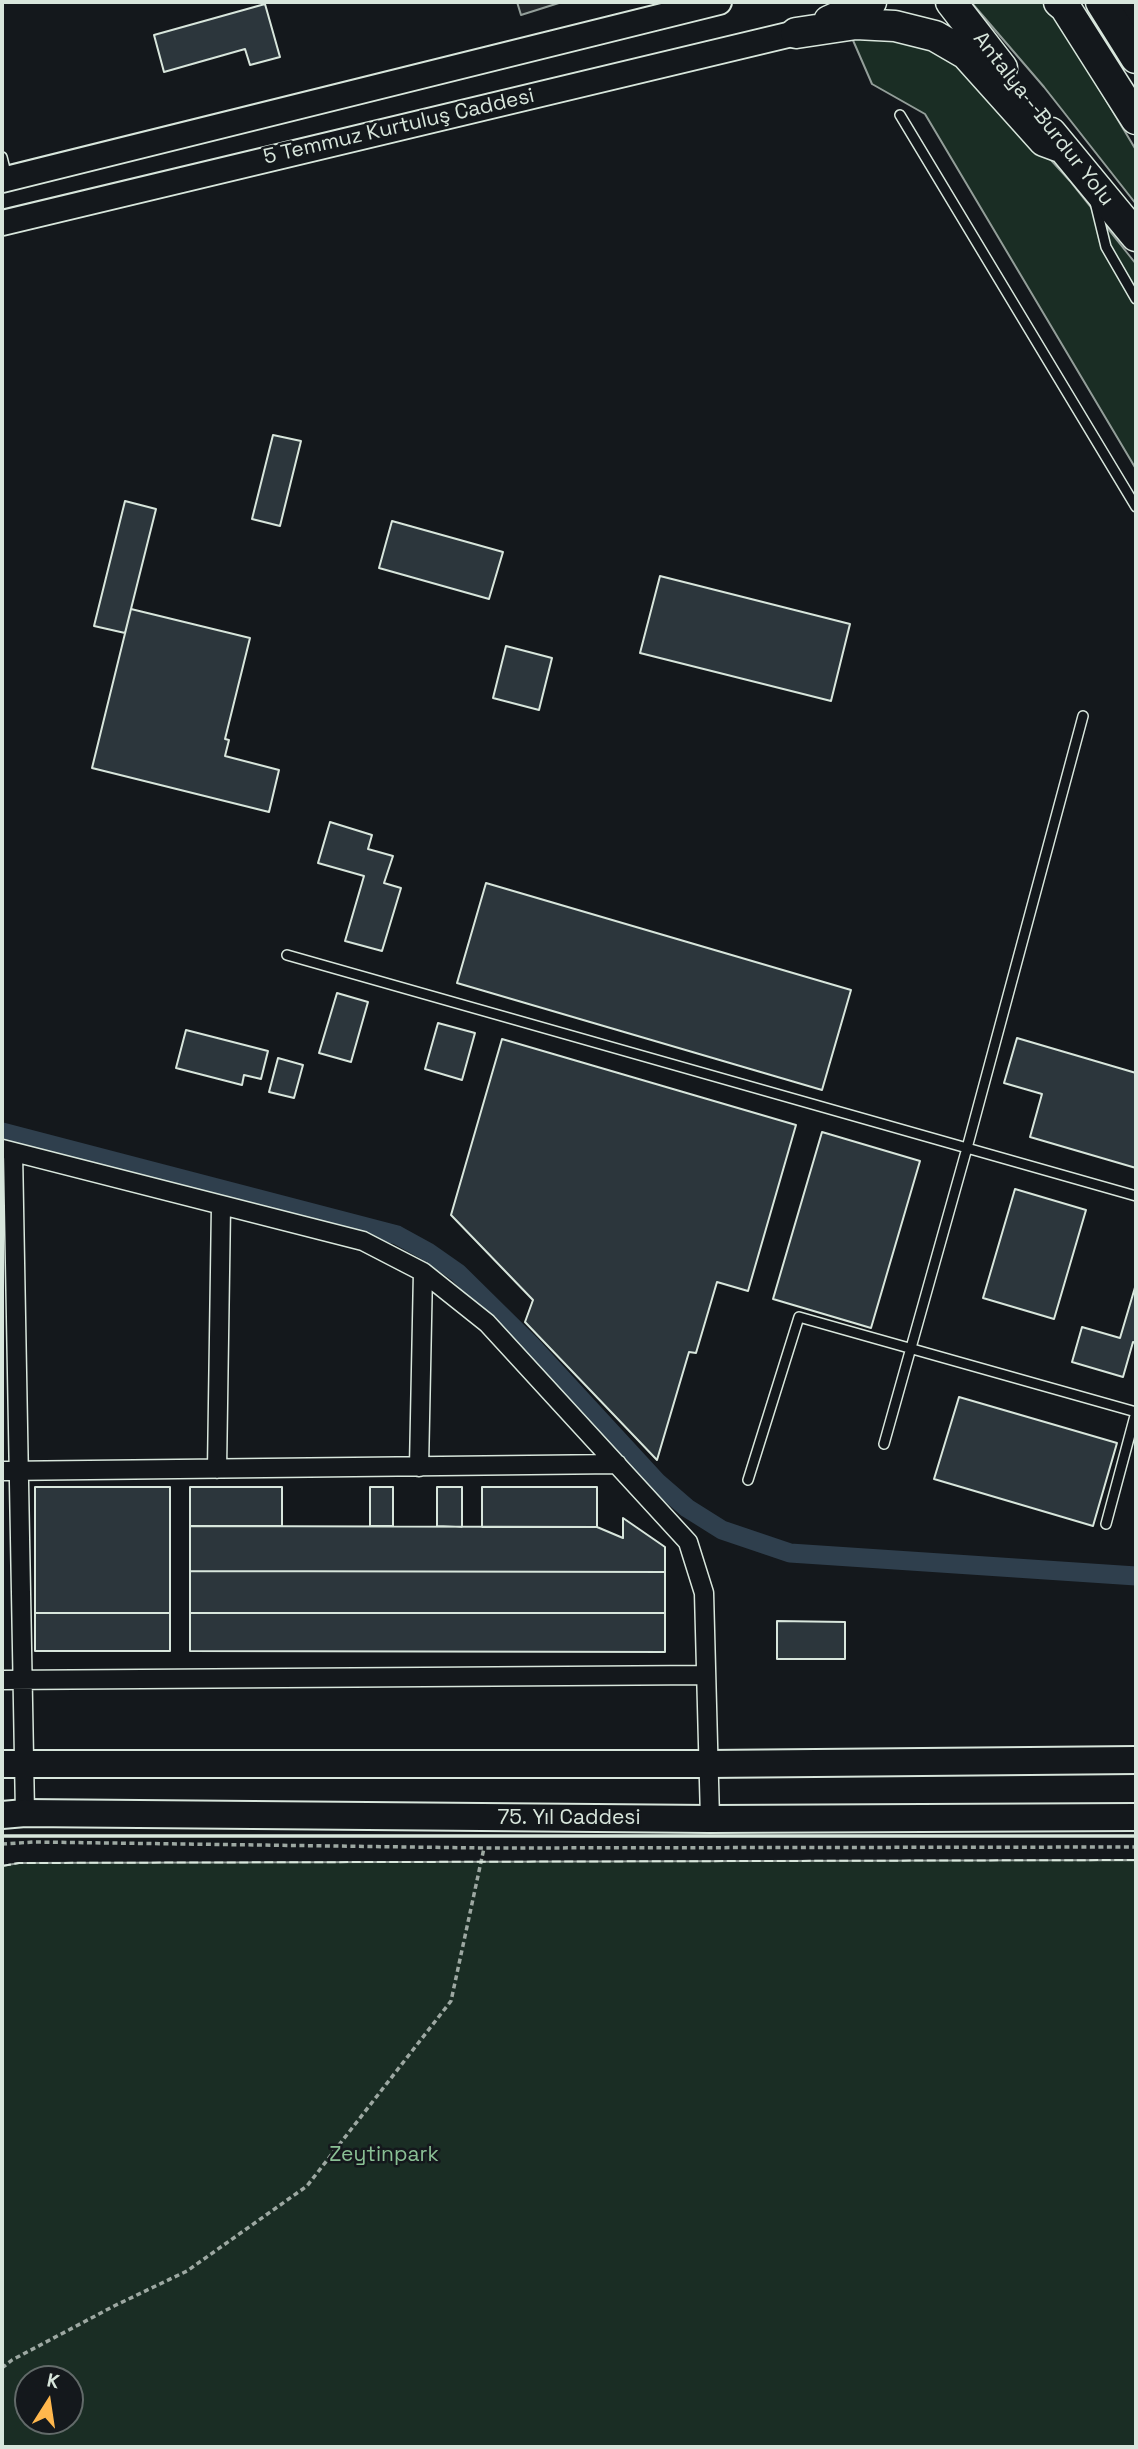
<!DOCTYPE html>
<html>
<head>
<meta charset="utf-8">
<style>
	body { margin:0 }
	#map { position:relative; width:1138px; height:2449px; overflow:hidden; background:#14181c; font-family:"Space Grotesk",sans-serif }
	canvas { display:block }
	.frame { position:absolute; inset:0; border:4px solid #d8e6dc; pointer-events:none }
	.north { position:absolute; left:14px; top:2365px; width:70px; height:70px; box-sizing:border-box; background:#14181c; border:2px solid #626a69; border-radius:50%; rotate:12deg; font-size:19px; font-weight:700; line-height:28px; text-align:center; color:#d8e6dc }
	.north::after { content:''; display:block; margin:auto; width:24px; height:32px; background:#ffb74d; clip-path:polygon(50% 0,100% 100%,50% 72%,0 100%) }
</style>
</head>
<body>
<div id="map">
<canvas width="1138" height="2449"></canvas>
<div class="frame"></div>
<div class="north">K</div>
</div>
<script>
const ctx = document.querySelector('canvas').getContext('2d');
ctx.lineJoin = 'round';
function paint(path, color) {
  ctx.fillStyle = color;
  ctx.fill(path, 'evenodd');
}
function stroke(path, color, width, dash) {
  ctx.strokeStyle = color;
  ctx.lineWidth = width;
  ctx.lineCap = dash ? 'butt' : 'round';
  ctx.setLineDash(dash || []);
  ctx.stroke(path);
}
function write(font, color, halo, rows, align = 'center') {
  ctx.font = font + ' "Space Grotesk",sans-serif';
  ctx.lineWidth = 5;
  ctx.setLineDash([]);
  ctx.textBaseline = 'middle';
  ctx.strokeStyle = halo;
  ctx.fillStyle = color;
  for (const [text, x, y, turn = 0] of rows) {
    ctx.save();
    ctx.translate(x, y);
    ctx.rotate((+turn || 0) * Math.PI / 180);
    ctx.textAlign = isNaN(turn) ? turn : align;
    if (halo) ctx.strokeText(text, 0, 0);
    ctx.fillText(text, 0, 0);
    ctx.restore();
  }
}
const green = new Path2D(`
	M 971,2 L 1042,2 L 1050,7 L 1136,150 L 1136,204 L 1044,87 Z
	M 852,38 L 926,38 L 962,62 L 1070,181 L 1136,264 L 1136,469 L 925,114 L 872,84 Z
	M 1136,1860 L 1136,2447 L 2,2447 L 2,1866 L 19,1863 ZM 28,2379 L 70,2379 L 70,2421 L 28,2421 Z`);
const parking = new Path2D(`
	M 517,2 L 562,2 L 521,15 Z`);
const canal = new Path2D(`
	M 2,1132 L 397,1235 L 428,1252 L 458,1273 L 530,1344 L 657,1482 L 687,1508 L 722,1530 L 790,1553 L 1136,1576`);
const building = new Path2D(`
	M 265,4 L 280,57 L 250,65 L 245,49 L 164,72 L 154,35 Z
	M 273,435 L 301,441 L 280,526 L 252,519 Z
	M 125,501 L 156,509 L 125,633 L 94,626 Z
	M 392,521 L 503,552 L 489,599 L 379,568 Z
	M 660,576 L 850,624 L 831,701 L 640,653 Z
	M 131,609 L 250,638 L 225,739 L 229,740 L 225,756 L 279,770 L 269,812 L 92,768 Z
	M 506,646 L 552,658 L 539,710 L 493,698 Z
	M 330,822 L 372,835 L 368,849 L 393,856 L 384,883 L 401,888 L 382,951 L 345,941 L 364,876 L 318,863 Z
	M 486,883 L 851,990 L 822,1090 L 457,983 Z
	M 337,993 L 368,1002 L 351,1062 L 319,1053 Z
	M 438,1023 L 475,1033 L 462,1080 L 425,1069 Z
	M 186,1030 L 268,1051 L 261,1079 L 244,1075 L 242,1085 L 176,1068 Z
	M 1017,1038 L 1136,1073 L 1136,1168 L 1030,1137 L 1042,1094 L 1004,1083 Z
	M 502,1039 L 796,1125 L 748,1291 L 717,1282 L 696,1353 L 689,1352 L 657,1460 L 525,1322 L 533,1300 L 451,1215 Z
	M 278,1058 L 303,1065 L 294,1098 L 269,1092 Z
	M 822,1132 L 920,1161 L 871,1328 L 773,1299 Z
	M 1015,1189 L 1086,1210 L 1054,1319 L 983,1298 Z
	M 1136,1284 L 1136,1343 L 1133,1342 L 1123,1377 L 1072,1362 L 1082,1327 L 1120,1338 Z
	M 959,1397 L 1117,1443 L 1093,1526 L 934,1479 Z
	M 35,1487 L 170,1487 L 170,1613 L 35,1613 Z
	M 190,1487 L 282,1487 L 282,1526 L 190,1526 Z
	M 370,1487 L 393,1487 L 393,1526 L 370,1526 Z
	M 437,1487 L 462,1487 L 462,1527 L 437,1526 Z
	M 482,1487 L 597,1487 L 597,1527 L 482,1527 Z
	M 623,1518 L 665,1547 L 665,1572 L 190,1571 L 190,1526 L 597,1527 L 623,1538 Z
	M 190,1571 L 665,1572 L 665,1613 L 190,1613 Z
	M 35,1613 L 170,1613 L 170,1651 L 35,1651 Z
	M 190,1613 L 665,1613 L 665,1652 L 190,1651 Z
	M 777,1621 L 845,1622 L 845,1659 L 777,1659 Z`);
const path = new Path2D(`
	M 2,1844 L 34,1842 L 484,1848 L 1136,1847
	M 2,2368 L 12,2360 L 114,2306 L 187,2271 L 307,2186 L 451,2001 L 484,1848`);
const lane = new Path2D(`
	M 900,115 L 1136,507
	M 2,157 L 7,177
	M 1095,202 L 1106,247 L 1136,299
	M 287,955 L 1136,1196
	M 884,1444 L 967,1148 L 1083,716
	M 748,1480 L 799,1317 L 1136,1412 L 1106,1524`);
const street = new Path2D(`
	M 2,1149 L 363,1241 L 423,1272 L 487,1323 L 688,1542 L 704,1593 L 710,1819
	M 13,1152 L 25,1813
	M 419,1467 L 423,1272
	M 217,1469 L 221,1206
	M 2,1471 L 617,1464
	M 2,1680 L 706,1675`);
const secondary = new Path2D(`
	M 1126,2 L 1136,19
	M 2,180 L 719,2
	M 2,223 L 796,33`);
const primary = new Path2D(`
	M 2,1764 L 709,1764 L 1136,1760
	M 2,1815 L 25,1813 L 710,1819 L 1136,1817`);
const highway = new Path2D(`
	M 951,2 L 1002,68
	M 1059,2 L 1065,7 L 1136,119
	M 1101,2 L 1136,58
	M 829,21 L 871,2
	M 796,33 L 856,24 L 895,26 L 935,36 L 966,54 L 1044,141 L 1063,148
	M 1051,133 L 1136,236`);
const fence = new Path2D(`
	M 2,1866 L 19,1863 L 1136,1860`);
const wall = new Path2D(`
	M 2,1836 L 1136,1836`);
const streetNames = [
	["Antalya - Burdur Yolu",1043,119,52],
	["5 Temmuz Kurtuluş Caddesi",399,127,-13],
	["75. Yıl Caddesi",569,1818]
];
const parkNames = [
	["Zeytinpark",384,2155]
];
paint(green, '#1a2d24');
stroke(green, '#939e99', 2);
paint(parking, '#24282b');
stroke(parking, '#939e99', 2);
stroke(canal, '#2f3f4d', 19);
paint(building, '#2c363c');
stroke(building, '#d8e6dc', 2);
stroke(lane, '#d8e6dc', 12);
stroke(street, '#d8e6dc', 21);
stroke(secondary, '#d8e6dc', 28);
stroke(primary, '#d8e6dc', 30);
stroke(highway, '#d8e6dc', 33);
stroke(path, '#9da8a2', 3.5, [5, 3.5]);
stroke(lane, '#14181c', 9);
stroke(street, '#14181c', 18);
stroke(secondary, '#14181c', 24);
stroke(primary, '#14181c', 26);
stroke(highway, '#14181c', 30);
stroke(fence, '#d8e6dc', 2, [9, 3.5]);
stroke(wall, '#d8e6dc', 3.5);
write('21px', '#d8e6dc', '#14181c', streetNames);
write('21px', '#8ac095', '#14181c', parkNames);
</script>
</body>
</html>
